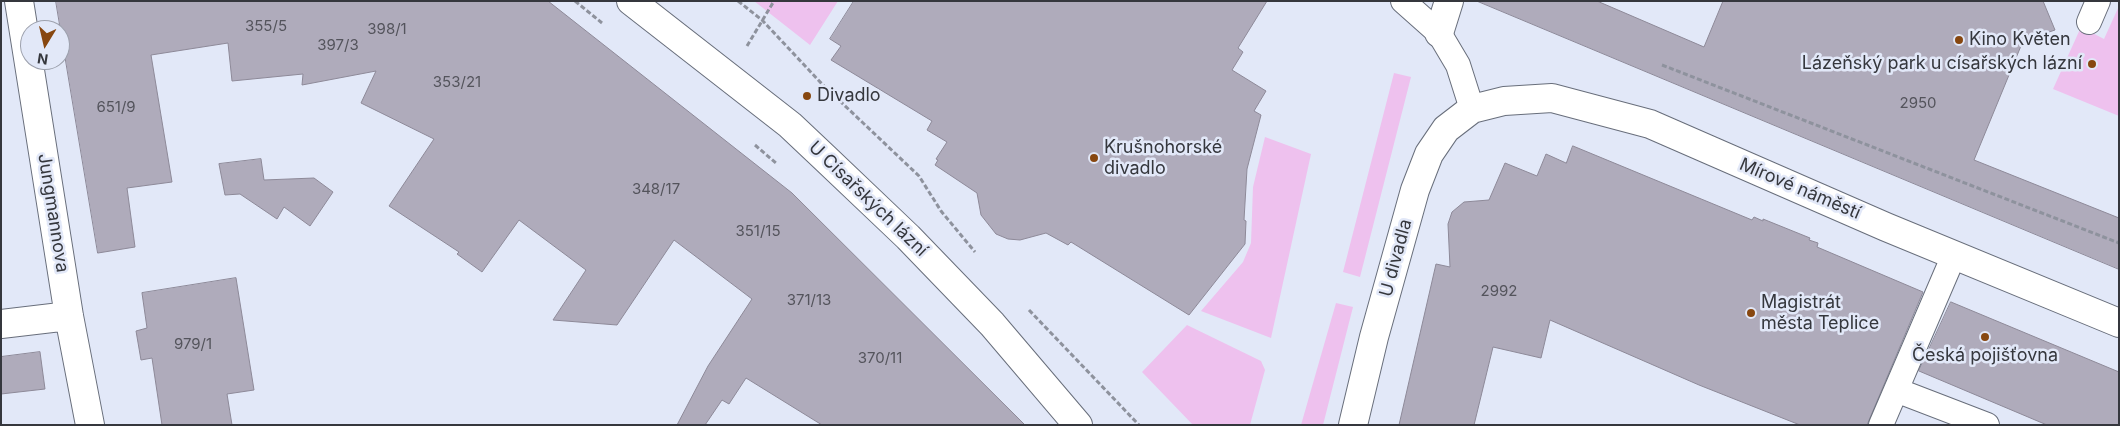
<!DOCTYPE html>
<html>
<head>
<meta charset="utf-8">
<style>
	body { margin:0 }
	#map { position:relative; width:2120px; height:426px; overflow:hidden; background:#e2e8f8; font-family:Inter,sans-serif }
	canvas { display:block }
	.frame { position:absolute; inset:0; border:2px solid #35373d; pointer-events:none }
	.north { position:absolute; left:20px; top:20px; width:50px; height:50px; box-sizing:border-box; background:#e2e8f8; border:1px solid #9da1ad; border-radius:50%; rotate:189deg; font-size:14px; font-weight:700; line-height:20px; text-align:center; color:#35373d }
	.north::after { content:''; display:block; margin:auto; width:18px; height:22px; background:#874710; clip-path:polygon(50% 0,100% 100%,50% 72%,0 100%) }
</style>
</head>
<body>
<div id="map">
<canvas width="2120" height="426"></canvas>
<div class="frame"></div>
<div class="north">N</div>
</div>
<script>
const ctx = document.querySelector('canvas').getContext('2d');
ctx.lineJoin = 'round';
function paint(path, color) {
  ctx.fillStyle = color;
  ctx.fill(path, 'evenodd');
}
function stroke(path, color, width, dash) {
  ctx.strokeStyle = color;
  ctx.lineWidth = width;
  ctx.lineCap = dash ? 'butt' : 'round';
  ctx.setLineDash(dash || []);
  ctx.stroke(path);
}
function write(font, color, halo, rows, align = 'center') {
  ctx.font = font + ' Inter,sans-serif';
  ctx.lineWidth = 5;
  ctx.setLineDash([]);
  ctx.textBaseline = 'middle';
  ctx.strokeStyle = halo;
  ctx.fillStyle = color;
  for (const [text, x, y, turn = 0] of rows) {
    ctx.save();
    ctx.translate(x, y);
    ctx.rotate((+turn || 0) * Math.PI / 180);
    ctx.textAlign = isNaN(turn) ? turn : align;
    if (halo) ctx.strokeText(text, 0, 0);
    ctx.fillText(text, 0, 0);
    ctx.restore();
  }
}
const green = new Path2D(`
	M 754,1 L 838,1 L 810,45 Z
	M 2119,6 L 2119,116 L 2053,89 L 2081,27 L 2104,39 Z
	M 1394,73 L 1411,77 L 1360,277 L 1343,272 Z
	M 1265,137 L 1311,154 L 1271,338 L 1201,311 L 1243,262 L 1251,243 L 1253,187 Z
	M 1336,303 L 1353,307 L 1323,425 L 1301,425 Z
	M 1187,325 L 1261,361 L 1265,370 L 1250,425 L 1193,425 L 1142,372 Z`);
const building = new Path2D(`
	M 56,1 L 548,1 L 792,193 L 1025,425 L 822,425 L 746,378 L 729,404 L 722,400 L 705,425 L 677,425 L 708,366 L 752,299 L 674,240 L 617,325 L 553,320 L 586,270 L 519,220 L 482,272 L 457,254 L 459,252 L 389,206 L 434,139 L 361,103 L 376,71 L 302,85 L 303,74 L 232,81 L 228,43 L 151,55 L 172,182 L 127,188 L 135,247 L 98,253 Z
	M 854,1 L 1267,1 L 1238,48 L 1243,52 L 1232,70 L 1266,91 L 1254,111 L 1261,115 L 1247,169 L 1244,220 L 1246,221 L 1245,244 L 1189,315 L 1071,242 L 1068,245 L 1046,233 L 1020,240 L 1008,239 L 996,234 L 981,215 L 977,193 L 935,165 L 938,160 L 936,159 L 947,142 L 927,130 L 932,121 L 831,60 L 841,46 L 830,39 Z
	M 1477,1 L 1597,1 L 1704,47 L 1723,1 L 2043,1 L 2055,30 L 2023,41 L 1974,160 L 2119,218 L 2119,269 Z
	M 1573,146 L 1752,220 L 1754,217 L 1763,221 L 1763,219 L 1810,238 L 1809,240 L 1818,243 L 1817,247 L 1923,292 L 1867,425 L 1800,425 L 1699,385 L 1550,320 L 1541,358 L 1493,347 L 1474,425 L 1399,425 L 1436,264 L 1450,267 L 1448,224 L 1452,212 L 1464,202 L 1489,200 L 1505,163 L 1537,176 L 1546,154 L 1566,163 Z
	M 261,159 L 264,180 L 314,178 L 333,192 L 310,226 L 284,207 L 277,219 L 240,194 L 225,195 L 219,164 Z
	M 236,278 L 254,390 L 227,394 L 232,425 L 162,425 L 152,358 L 141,360 L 136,331 L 147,328 L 142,293 Z
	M 1951,302 L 2119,372 L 2119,425 L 2047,425 L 1919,371 Z
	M 40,352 L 45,389 L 1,394 L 1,357 Z`);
const path = new Path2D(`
	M 575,1 L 602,23
	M 738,1 L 762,20 L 822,84 L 919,176 L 941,211 L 975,252
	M 747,46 L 774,1
	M 1662,65 L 2119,243
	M 755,145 L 777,164
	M 1029,310 L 1139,425`);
const lane = new Path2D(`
	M 1403,1 L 1439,33 L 1458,65 L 1472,109
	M 2089,22 L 2098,1
	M 1896,390 L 1987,425
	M 1881,425 L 1954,255`);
const street = new Path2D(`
	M 19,1 L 69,316 L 90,425
	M 631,1 L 790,125 L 826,159 L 908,237 L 992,324 L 1078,425
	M 1439,33 L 1449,1
	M 1,324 L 69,316
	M 1353,425 L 1374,337 L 1415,190 L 1429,154 L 1446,129 L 1472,109 L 1504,101 L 1552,98 L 1650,124 L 1886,227 L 2119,323`);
const markers = [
	[1959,40,5,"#874710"],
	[2092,64,5,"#874710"],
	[807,96,5,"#874710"],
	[1094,158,5,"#874710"],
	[1751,313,5,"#874710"],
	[1985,337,5,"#874710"]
];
const numberNames = [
	["355/5",266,26],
	["398/1",387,29],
	["397/3",338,45],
	["353/21",457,82],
	["2950",1918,103],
	["651/9",116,107],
	["348/17",656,189],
	["351/15",758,231],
	["2992",1499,291],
	["371/13",809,300],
	["979/1",193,344],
	["370/11",880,358]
];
const poiNames = [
	["Kino Květen",1969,40],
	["Lázeňský park u císařských lázní",2082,64,"right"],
	["Divadlo",817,96],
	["Krušnohorské",1104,148],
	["divadlo",1104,169],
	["Magistrát",1761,303],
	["města Teplice",1761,324],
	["Česká pojišťovna",1985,356,"center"]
];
const streetNames = [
	["Mírové náměstí",1800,189,23],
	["U Císařských lázní",868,199,44],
	["Jungmannova",53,213,81],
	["U divadla",1396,258,-75]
];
paint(green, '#eec1ee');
paint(building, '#afabbb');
stroke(building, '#8d8998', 1);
stroke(lane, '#686e7b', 26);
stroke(street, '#686e7b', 30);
stroke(path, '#8e929d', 3, [5, 2.5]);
stroke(lane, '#fff', 24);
stroke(street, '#fff', 28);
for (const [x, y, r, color] of markers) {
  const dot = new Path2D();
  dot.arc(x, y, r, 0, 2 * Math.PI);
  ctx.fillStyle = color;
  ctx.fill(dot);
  stroke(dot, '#e2e8f8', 2);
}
write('15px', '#54545c', null, numberNames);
write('18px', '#35373d', '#e2e8f8', poiNames, 'left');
write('18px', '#35373d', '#e2e8f8', streetNames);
</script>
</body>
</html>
